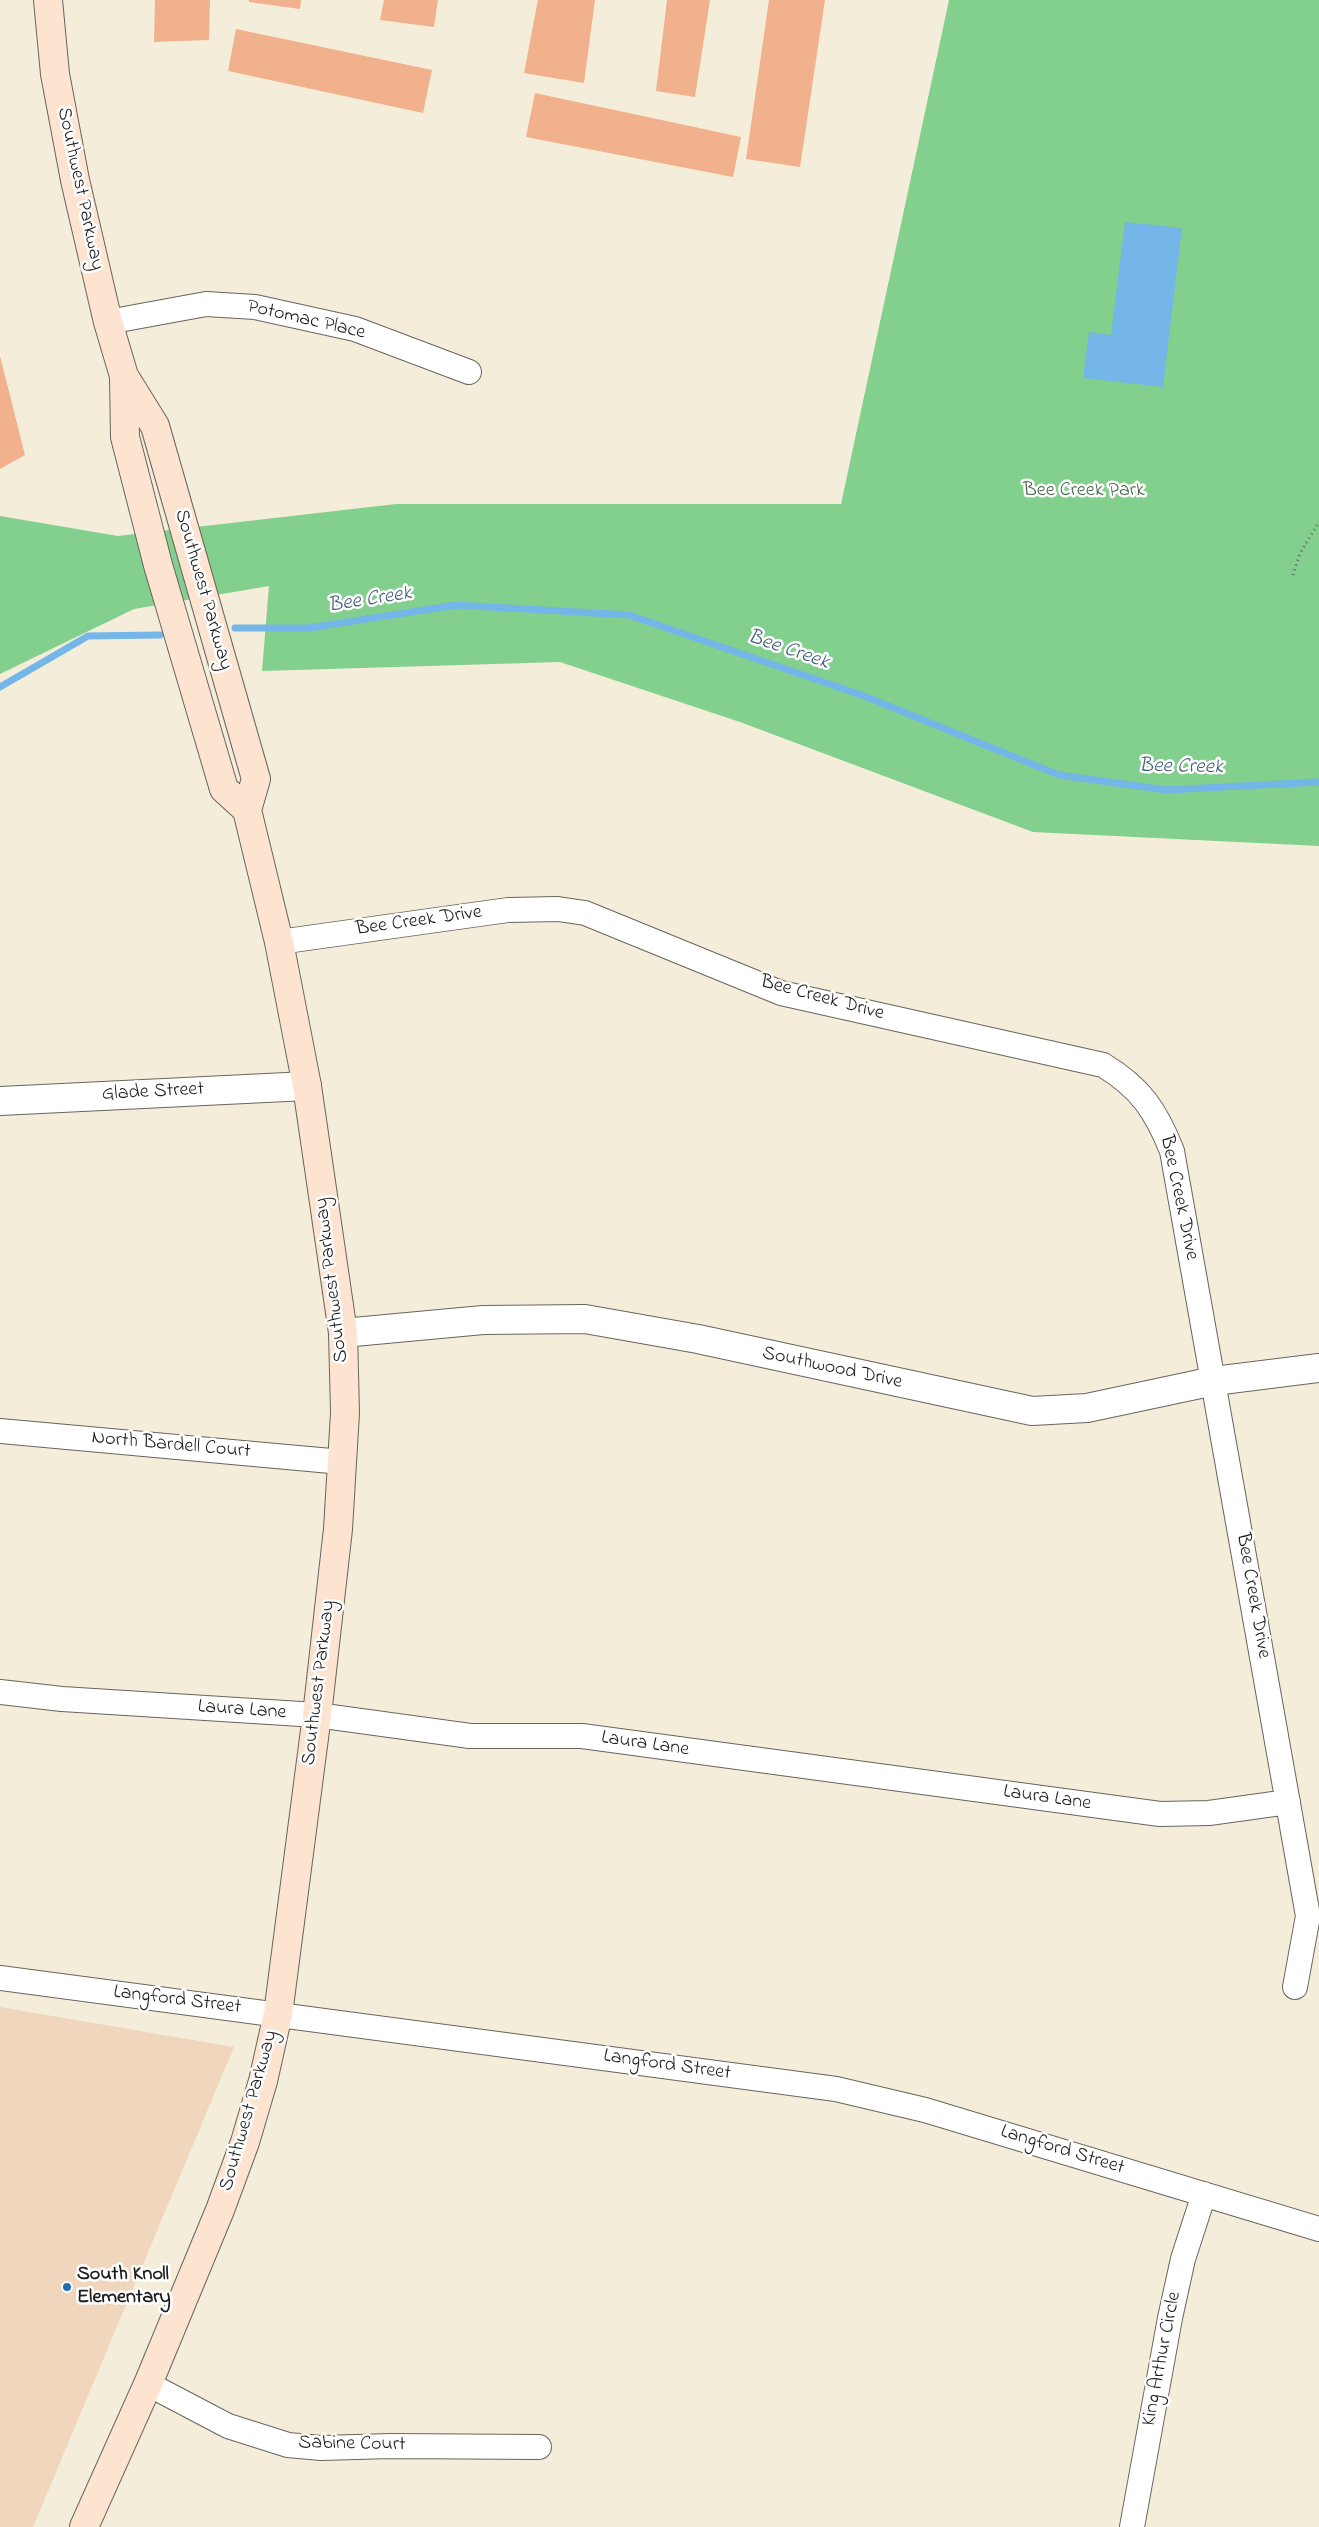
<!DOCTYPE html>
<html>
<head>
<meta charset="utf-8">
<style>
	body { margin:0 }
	canvas { display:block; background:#f4edd9 }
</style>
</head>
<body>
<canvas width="1319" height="2527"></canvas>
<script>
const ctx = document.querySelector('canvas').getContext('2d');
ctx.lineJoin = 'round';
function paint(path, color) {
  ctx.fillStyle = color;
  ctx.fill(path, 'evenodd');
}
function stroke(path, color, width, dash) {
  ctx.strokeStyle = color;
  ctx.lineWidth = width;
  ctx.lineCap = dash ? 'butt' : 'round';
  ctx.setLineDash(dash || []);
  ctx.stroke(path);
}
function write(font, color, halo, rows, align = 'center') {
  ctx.font = font + ' "Indie Flower",sans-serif';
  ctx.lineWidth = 5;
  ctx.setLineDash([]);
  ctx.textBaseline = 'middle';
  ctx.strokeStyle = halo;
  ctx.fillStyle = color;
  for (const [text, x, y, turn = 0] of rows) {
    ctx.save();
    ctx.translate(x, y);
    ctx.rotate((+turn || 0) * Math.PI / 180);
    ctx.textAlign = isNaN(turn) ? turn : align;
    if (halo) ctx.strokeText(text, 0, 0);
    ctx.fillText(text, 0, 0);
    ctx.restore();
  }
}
const built = new Path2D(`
	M 0,2007 L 234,2047 L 33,2527 L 0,2527 Z`);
const green = new Path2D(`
	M 949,0 L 1319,0 L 1319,846 L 1033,832 L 740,722 L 560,662 L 262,671 L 269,586 L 134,609 L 0,674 L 0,516 L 118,536 L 396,504 L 841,504 Z`);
const water = new Path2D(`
	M 1125,222 L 1182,228 L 1163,387 L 1083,378 L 1089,332 L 1111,335 Z`);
const stream = new Path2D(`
	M 235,628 L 309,628 L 456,605 L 629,615 L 864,696 L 1059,775 L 1166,790 L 1319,782
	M 0,687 L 88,636 L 160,635`);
const building = new Path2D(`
	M 155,0 L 210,0 L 209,40 L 154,42 Z
	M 249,0 L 301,0 L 300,9 L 249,2 Z
	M 384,0 L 438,0 L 434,27 L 380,20 Z
	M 538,0 L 595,0 L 584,83 L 524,73 Z
	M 667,0 L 710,0 L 695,97 L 656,91 Z
	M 769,0 L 825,0 L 800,167 L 746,159 Z
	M 236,29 L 432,70 L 423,113 L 228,71 Z
	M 535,93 L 741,137 L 733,177 L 526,137 Z
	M 0,356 L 25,455 L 0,469 Z`);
const path = new Path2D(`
	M 1293,575 L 1300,553 L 1319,522`);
const minor = new Path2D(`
	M 108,322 L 206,304 L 255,307 L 355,329 L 469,372
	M 279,942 L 508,910 L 558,909 L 585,913 L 781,993 L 1103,1065 C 1141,1088 1156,1111 1172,1151 L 1308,1916 L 1295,1987
	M 0,1431 L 342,1462
	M 0,1692 L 62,1699 L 317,1715 L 470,1736 L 582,1736 L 1160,1814 L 1209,1813 L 1288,1802
	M 0,1978 L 836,2089 L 925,2110 L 1319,2229
	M 148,2384 L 228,2426 L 288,2445 L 321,2448 L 391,2446 L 539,2447
	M 1132,2527 L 1170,2318 L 1183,2259 L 1204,2194`);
const tertiary = new Path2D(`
	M 0,1101 L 307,1086
	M 343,1333 L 483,1320 L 585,1319 L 698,1339 L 1032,1411 L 1087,1408 L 1214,1381 L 1319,1368`);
const secondary = new Path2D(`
	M 48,0 L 55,74 L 75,180 L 108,322 L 124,376 L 155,426 L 256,779 L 247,810 L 279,942 L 307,1086 L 343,1333 L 345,1413 L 338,1529 L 317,1715 L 278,2014 L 263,2081 L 245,2142 L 220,2210 L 148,2384 L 84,2527
	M 124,378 L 125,437 L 158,565 L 224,789 L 247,810`);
const markers = [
	[67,2287,5,"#1f6fb2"]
];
const streetNames = [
	["Southwest Parkway",79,189,78],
	["Potomac Place",306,321,13],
	["Southwest Parkway",202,590,74],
	["Bee Creek Drive",419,922,-8],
	["Bee Creek Drive",822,999,15],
	["Glade Street",153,1093,-3],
	["Bee Creek Drive",1178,1198,78],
	["Southwest Parkway",333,1280,-97],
	["Southwood Drive",832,1369,12],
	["North Bardell Court",171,1446,5],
	["Bee Creek Drive",1252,1596,80],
	["Southwest Parkway",320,1683,-83],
	["Laura Lane",242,1711,4],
	["Laura Lane",645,1745,8],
	["Laura Lane",1047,1799,8],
	["Langford Street",177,2001,7],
	["Langford Street",667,2066,8],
	["Southwest Parkway",250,2111,-74],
	["Langford Street",1062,2151,17],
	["King Arthur Circle",1163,2359,-79],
	["Sabine Court",352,2445,1]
];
const parkNames = [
	["Bee Creek Park",1084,492]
];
const poiNames = [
	["South Knoll",77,2276],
	["Elementary",77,2299]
];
const waterNames = [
	["Bee Creek",370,601,-9],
	["Bee Creek",788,651,19],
	["Bee Creek",1181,768,1]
];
paint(built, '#f0d6bc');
paint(green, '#83cf8d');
paint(water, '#75b6e9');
stroke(stream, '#75b6e9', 7);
paint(building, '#f2b18d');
stroke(minor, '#68655e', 26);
stroke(tertiary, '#68655e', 30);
stroke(secondary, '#68655e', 30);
stroke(path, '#68655e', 3, [1, 4]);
stroke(minor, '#fff', 24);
stroke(tertiary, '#fff', 28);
stroke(secondary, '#fde4d1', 28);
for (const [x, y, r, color] of markers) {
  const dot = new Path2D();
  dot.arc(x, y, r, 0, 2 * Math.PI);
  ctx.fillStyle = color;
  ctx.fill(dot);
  stroke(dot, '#fff', 2);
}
write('20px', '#1c1c1c', '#fff', streetNames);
write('20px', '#456449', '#fff', parkNames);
write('bold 20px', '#1c1c1c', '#fff', poiNames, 'left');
write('italic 21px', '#446178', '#fff', waterNames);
</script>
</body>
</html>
